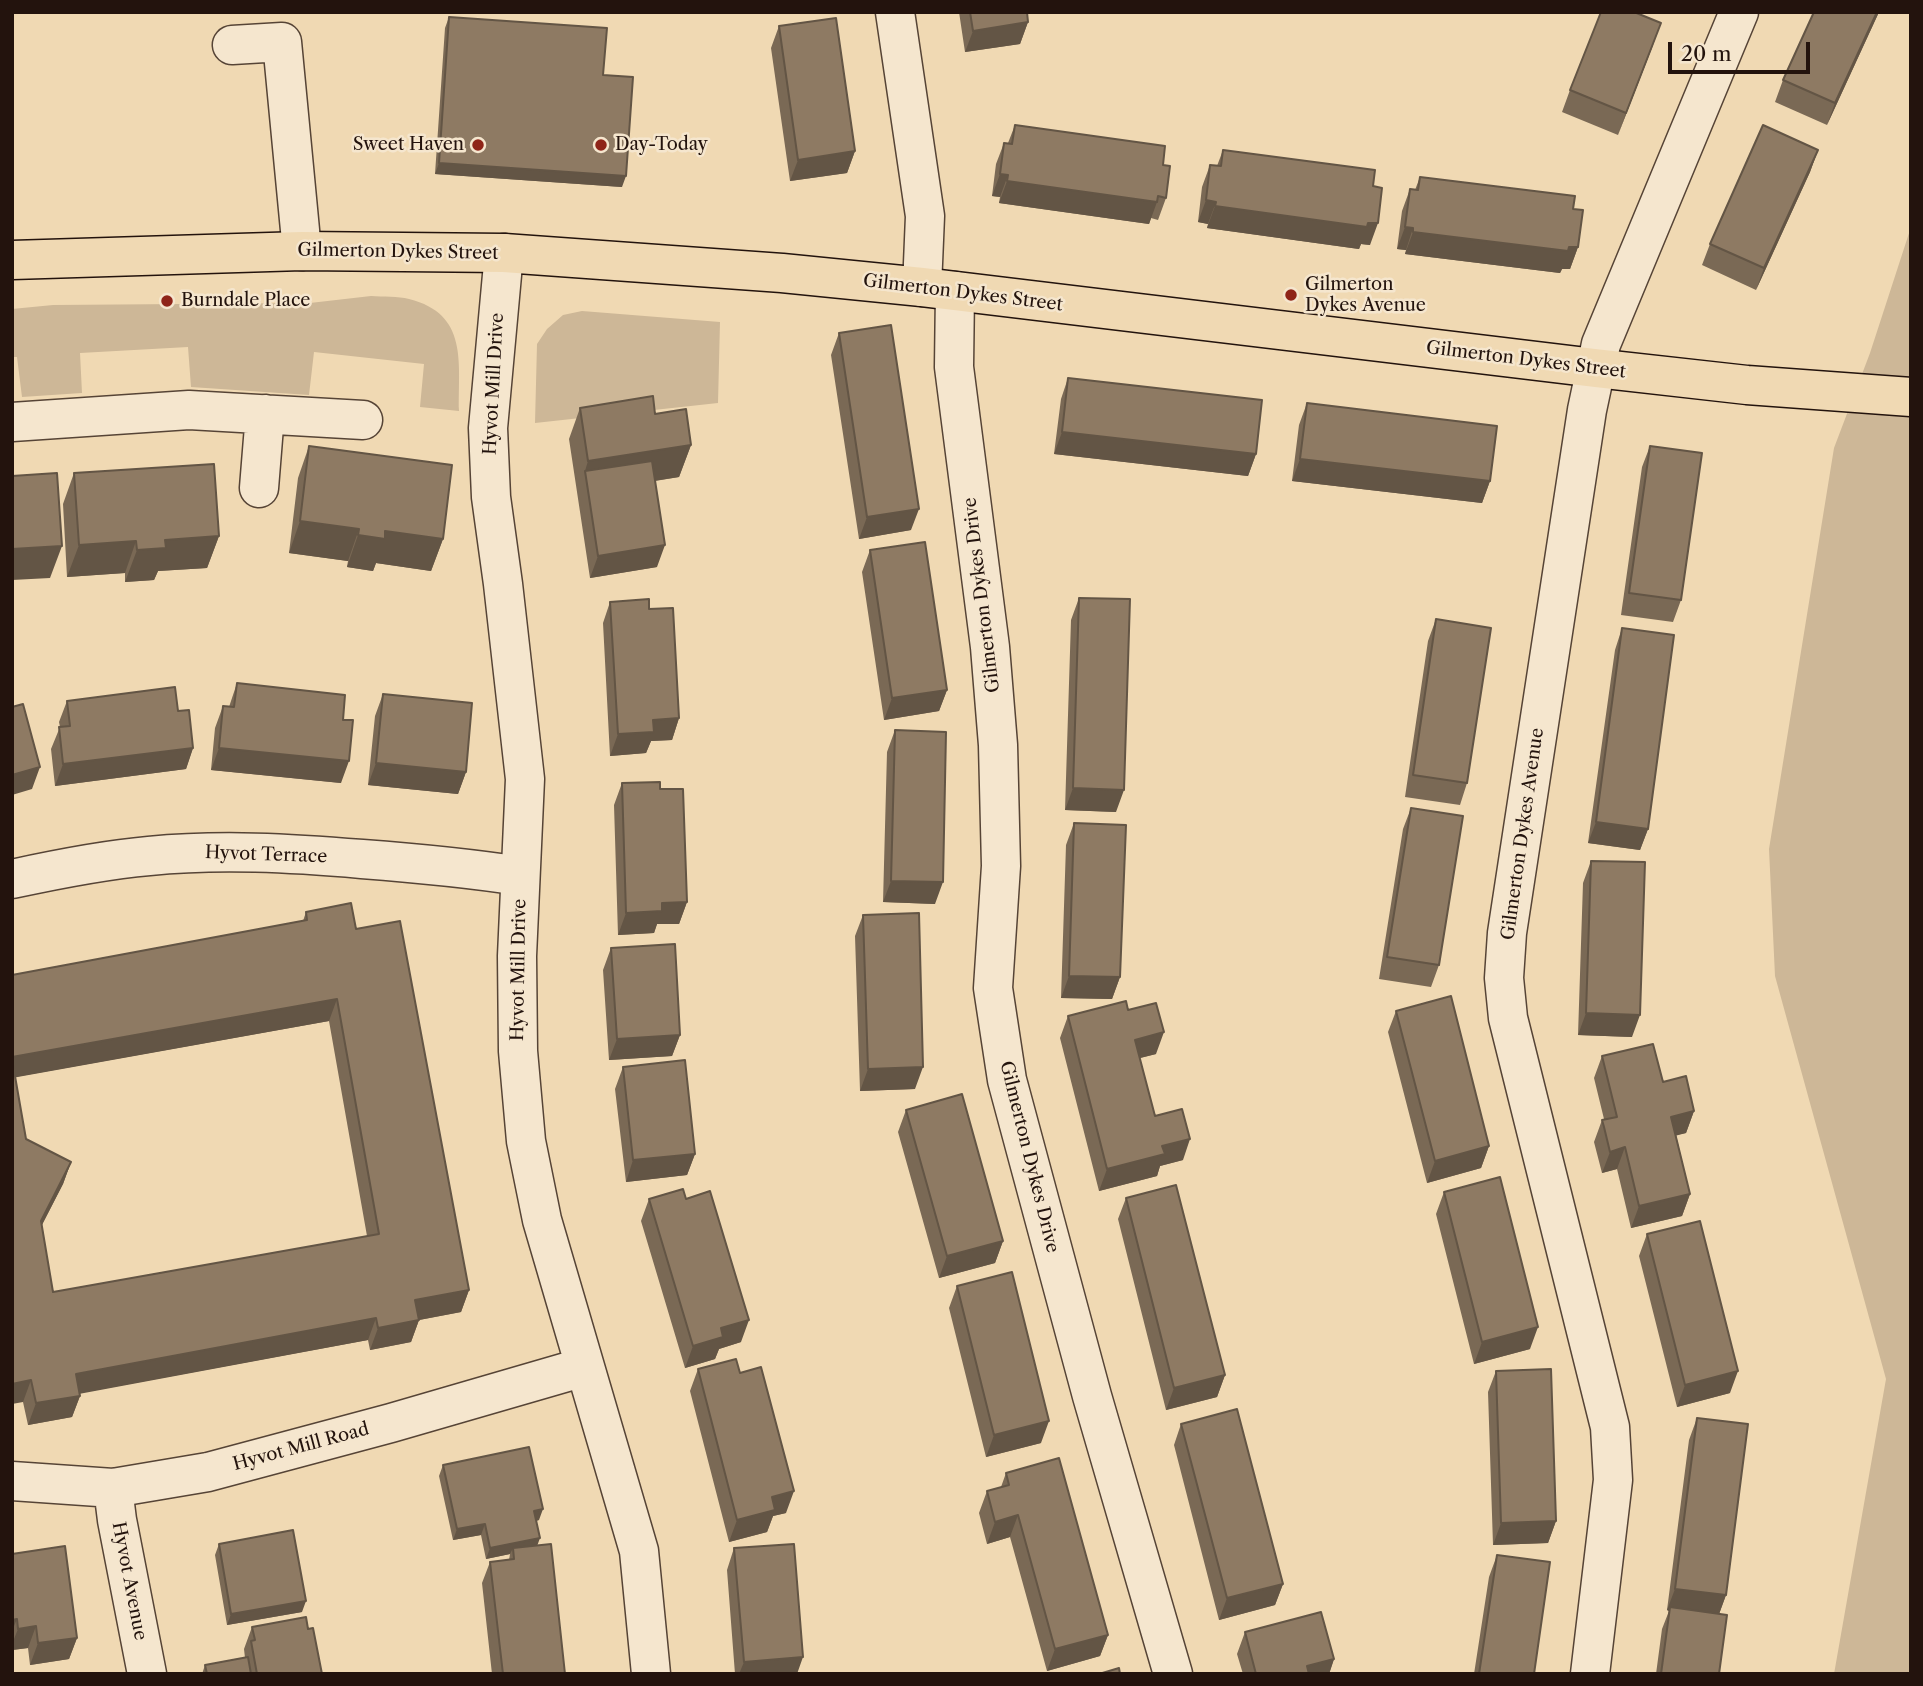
<!DOCTYPE html>
<html>
<head>
<meta charset="utf-8">
<style>
	body { margin:0 }
	#map { position:relative; width:1923px; height:1686px; overflow:hidden; background:#f0d9b3; font-family:"Libre Caslon Text",serif }
	canvas { display:block }
	.frame { position:absolute; inset:0; border:14px solid #23130d; pointer-events:none }
	.scale { position:absolute; left:1668px; top:42px; width:142px; height:32px; box-sizing:border-box; border:4px solid #23130d; border-top:0; padding-left:9px; font-size:21px; line-height:24px; white-space:nowrap; color:#23130d; -webkit-text-stroke:5px #f5e6ce; paint-order:stroke }
</style>
</head>
<body>
<div id="map">
<canvas width="1923" height="1686"></canvas>
<div class="frame"></div>
<div class="scale">20 m</div>
</div>
<script>
const ctx = document.querySelector('canvas').getContext('2d');
ctx.lineJoin = 'round';
function paint(path, color) {
  ctx.fillStyle = color;
  ctx.fill(path, 'evenodd');
}
function stroke(path, color, width, dash) {
  ctx.strokeStyle = color;
  ctx.lineWidth = width;
  ctx.lineCap = dash ? 'butt' : 'round';
  ctx.setLineDash(dash || []);
  ctx.stroke(path);
}
function write(font, color, halo, rows, align = 'center') {
  ctx.font = font + ' "Libre Caslon Text",serif';
  ctx.lineWidth = 5;
  ctx.setLineDash([]);
  ctx.textBaseline = 'middle';
  ctx.strokeStyle = halo;
  ctx.fillStyle = color;
  for (const [text, x, y, turn = 0] of rows) {
    ctx.save();
    ctx.translate(x, y);
    ctx.rotate((+turn || 0) * Math.PI / 180);
    ctx.textAlign = isNaN(turn) ? turn : align;
    if (halo) ctx.strokeText(text, 0, 0);
    ctx.fillText(text, 0, 0);
    ctx.restore();
  }
}
const green = new Path2D(`
	M 1911,227 L 1911,1674 L 1834,1674 L 1886,1379 L 1775,976 L 1769,849 L 1834,448 L 1870,353 Z
	M 371,296 C 383,297 398,296 409,299 C 469,314 458,363 459,411 L 420,407 L 424,364 L 314,352 L 309,395 L 191,387 L 188,347 L 80,353 L 82,393 L 22,397 L 17,357 L 12,357 L 12,309 L 53,305 L 310,303 Z
	M 582,311 L 720,322 L 718,403 L 535,423 L 537,344 L 547,329 L 563,315 Z`);
const minor = new Path2D(`
	M 895,12 L 925,216 L 922,287
	M 232,45 L 282,42 L 302,251
	M 504,253 L 488,428 L 491,497 L 503,584 L 525,779 L 517,956 L 518,1051 L 526,1141 L 542,1220 L 639,1551 L 651,1674
	M 955,291 L 954,367 L 990,647 L 998,745 L 1001,866 L 993,988 L 1007,1080 L 1092,1396 L 1173,1674
	M 12,422 L 189,410 L 363,420
	M 259,488 L 265,414
	M 12,879 C 58,869 103,860 149,856 C 220,849 291,853 362,859 C 415,863 468,868 520,876
	M 12,1481 L 113,1488 L 208,1472 L 391,1423 L 584,1367
	M 113,1488 L 117,1520 L 147,1674
	M 1590,1674 L 1613,1480 L 1610,1427 L 1508,1018 L 1504,978 L 1507,933 L 1587,410 L 1601,344 L 1739,12`);
const major = new Path2D(`
	M 12,260 L 302,251 L 504,253 L 782,273 L 922,287 L 1595,368 L 1747,385 L 1911,397`);
const wall = new Path2D(`
	M 959,12 L 1027,12 L 1028,22 L 1020,44 L 965,52 Z
	M 1814,12 L 1879,12 L 1827,125 L 1775,102 L 1783,80 Z
	M 449,17 L 603,75 L 622,187 L 435,174 L 445,28 Z
	M 779,26 L 855,151 L 847,173 L 790,181 L 771,48 Z
	M 1653,45 L 1618,135 L 1562,112 L 1570,90 Z
	M 1015,125 L 1163,165 L 1166,198 L 1158,220 L 1151,218 L 1149,224 L 999,203 L 1000,197 L 992,196 L 996,164 L 1004,143 L 1008,143 Z
	M 1223,150 L 1373,186 L 1370,245 L 1361,244 L 1359,249 L 1207,228 L 1208,224 L 1198,222 L 1202,187 L 1210,165 L 1217,166 Z
	M 1818,150 L 1810,172 L 1756,290 L 1702,265 L 1710,244 Z
	M 1420,177 L 1573,209 L 1578,247 L 1570,269 L 1562,269 L 1560,273 L 1405,254 L 1406,250 L 1397,249 L 1402,211 L 1410,189 L 1415,190 Z
	M 839,333 L 911,530 L 859,539 L 831,355 Z
	M 1068,378 L 1256,454 L 1248,476 L 1054,454 L 1061,399 Z
	M 1307,403 L 1490,481 L 1482,503 L 1292,481 L 1299,425 Z
	M 580,408 L 655,414 L 691,445 L 679,477 L 655,481 L 657,567 L 590,578 L 569,439 Z
	M 309,446 L 443,539 L 431,571 L 376,563 L 373,571 L 347,567 L 348,561 L 289,553 L 298,478 Z
	M 1650,446 L 1681,600 L 1673,622 L 1621,615 L 1642,467 Z
	M 74,473 L 219,536 L 207,568 L 158,571 L 154,580 L 125,582 L 125,573 L 67,577 L 63,504 Z
	M 870,550 L 947,690 L 939,711 L 884,720 L 862,572 Z
	M 1079,598 L 1116,812 L 1065,810 L 1071,620 Z
	M 610,602 L 649,609 L 679,718 L 672,740 L 651,741 L 646,753 L 610,756 L 603,623 Z
	M 1436,619 L 1467,783 L 1460,805 L 1405,797 L 1428,641 Z
	M 1622,628 L 1648,829 L 1640,850 L 1588,843 L 1615,650 Z
	M 237,683 L 343,720 L 341,783 L 211,770 L 215,728 L 223,706 L 229,707 Z
	M 383,694 L 466,772 L 458,794 L 368,785 L 375,716 Z
	M 67,701 L 178,711 L 193,748 L 186,769 L 55,786 L 51,749 L 60,727 L 59,722 Z
	M 895,730 L 935,904 L 883,902 L 887,752 Z
	M 622,783 L 660,789 L 687,902 L 679,924 L 657,924 L 654,933 L 618,935 L 614,805 Z
	M 1411,808 L 1439,965 L 1431,987 L 1379,979 L 1403,829 Z
	M 1074,823 L 1120,977 L 1112,999 L 1061,998 L 1066,845 Z
	M 1591,861 L 1632,1037 L 1578,1035 L 1583,883 Z
	M 306,912 L 356,929 L 469,1290 L 461,1312 L 419,1320 L 411,1342 L 370,1350 L 368,1340 L 80,1393 L 80,1396 L 72,1417 L 28,1425 L 23,1402 L 12,975 L 303,921 ZM 329,1021 L 367,1236 L 53,1292 L 42,1225 L 63,1184 L 71,1162 L 26,1139 L 15,1077 Z
	M 863,915 L 915,1089 L 860,1091 L 855,936 Z
	M 611,948 L 680,1035 L 672,1056 L 609,1060 L 603,970 Z
	M 1128,1010 L 1156,1054 L 1140,1058 L 1155,1116 L 1183,1160 L 1160,1166 L 1157,1176 L 1099,1191 L 1060,1038 L 1068,1016 Z
	M 1396,1011 L 1489,1146 L 1481,1168 L 1427,1183 L 1388,1032 Z
	M 1602,1056 L 1663,1082 L 1694,1111 L 1686,1133 L 1676,1135 L 1690,1194 L 1682,1216 L 1631,1228 L 1617,1169 L 1602,1173 L 1594,1142 L 1602,1120 L 1604,1119 L 1594,1078 Z
	M 623,1067 L 695,1154 L 687,1175 L 626,1182 L 615,1089 Z
	M 906,1110 L 1003,1241 L 995,1263 L 939,1278 L 898,1132 Z
	M 1444,1192 L 1530,1349 L 1474,1364 L 1436,1214 Z
	M 1126,1198 L 1225,1375 L 1217,1397 L 1166,1410 L 1118,1219 Z
	M 649,1199 L 686,1199 L 741,1342 L 719,1349 L 715,1359 L 685,1368 L 641,1221 Z
	M 1647,1234 L 1730,1393 L 1677,1407 L 1639,1256 Z
	M 957,1286 L 1041,1443 L 986,1457 L 949,1308 Z
	M 698,1369 L 740,1373 L 786,1513 L 773,1516 L 767,1532 L 729,1542 L 690,1391 Z
	M 1496,1371 L 1556,1521 L 1548,1543 L 1493,1545 L 1488,1392 Z
	M 1697,1418 L 1726,1595 L 1719,1614 L 1719,1674 L 1656,1674 L 1662,1629 L 1669,1611 L 1667,1610 L 1689,1440 Z
	M 1181,1424 L 1283,1584 L 1275,1605 L 1219,1620 L 1174,1445 Z
	M 443,1465 L 539,1520 L 536,1521 L 537,1545 L 565,1674 L 492,1674 L 482,1583 L 490,1562 L 509,1560 L 510,1554 L 486,1559 L 481,1535 L 453,1540 L 439,1476 Z
	M 1006,1473 L 1108,1635 L 1100,1656 L 1047,1671 L 1010,1537 L 987,1544 L 979,1513 L 987,1491 L 1001,1487 Z
	M 219,1544 L 302,1612 L 227,1625 L 215,1555 Z
	M 734,1548 L 797,1674 L 735,1674 L 727,1570 Z
	M 12,1554 L 77,1638 L 69,1659 L 30,1665 L 28,1648 L 12,1650 Z
	M 1497,1555 L 1534,1674 L 1474,1674 L 1489,1577 Z
	M 252,1627 L 308,1629 L 322,1674 L 202,1674 L 205,1665 L 245,1658 L 244,1649 Z
	M 1245,1632 L 1334,1659 L 1329,1674 L 1243,1674 L 1237,1654 Z`);
const shadedWall = new Path2D(`
	M 1877,12 L 1879,12 L 1827,125 L 1835,103 Z
	M 1028,22 L 1020,44 L 965,52 L 973,31 Z
	M 1661,23 L 1653,45 L 1618,135 L 1626,113 Z
	M 1818,150 L 1810,172 L 1756,290 L 1764,268 Z
	M 855,151 L 847,173 L 790,181 L 798,160 Z
	M 439,163 L 626,176 L 622,187 L 435,174 Z
	M 1000,174 L 1008,175 L 1000,197 L 992,196 Z
	M 1007,181 L 1157,202 L 1149,224 L 999,203 Z
	M 1206,200 L 1216,202 L 1208,224 L 1198,222 Z
	M 1215,206 L 1378,223 L 1370,245 L 1361,244 L 1359,249 L 1207,228 Z
	M 1405,227 L 1413,228 L 1406,250 L 1397,249 Z
	M 1413,232 L 1578,247 L 1570,269 L 1562,269 L 1560,273 L 1405,254 Z
	M 1062,432 L 1256,454 L 1248,476 L 1054,454 Z
	M 691,445 L 679,477 L 588,491 L 585,471 L 588,461 Z
	M 1300,459 L 1490,481 L 1482,503 L 1292,481 Z
	M 919,509 L 911,530 L 859,539 L 867,517 Z
	M 300,521 L 359,529 L 348,561 L 289,553 Z
	M 385,531 L 443,539 L 431,571 L 376,563 L 373,571 L 347,567 L 358,535 Z
	M 219,536 L 207,568 L 158,571 L 154,580 L 125,582 L 137,550 L 165,540 Z
	M 136,541 L 125,573 L 67,577 L 79,545 Z
	M 665,545 L 657,567 L 590,578 L 598,556 Z
	M 62,546 L 50,578 L 12,580 L 12,549 Z
	M 947,690 L 939,711 L 884,720 L 892,698 Z
	M 679,718 L 672,740 L 651,741 L 646,753 L 610,756 L 618,734 L 653,720 Z
	M 193,748 L 186,769 L 55,786 L 63,764 Z
	M 219,748 L 349,761 L 341,783 L 211,770 Z
	M 376,763 L 466,772 L 458,794 L 368,785 Z
	M 40,767 L 32,789 L 12,795 L 12,775 Z
	M 1073,788 L 1124,790 L 1116,812 L 1065,810 Z
	M 1596,822 L 1648,829 L 1640,850 L 1588,843 Z
	M 891,881 L 943,882 L 935,904 L 883,902 Z
	M 687,902 L 679,924 L 657,924 L 654,933 L 618,935 L 626,913 L 662,903 Z
	M 1069,976 L 1120,977 L 1112,999 L 1061,998 Z
	M 337,999 L 329,1021 L 12,1078 L 12,1057 Z
	M 1586,1013 L 1640,1015 L 1632,1037 L 1578,1035 Z
	M 1164,1032 L 1156,1054 L 1128,1061 L 1135,1040 Z
	M 680,1035 L 672,1056 L 609,1060 L 617,1039 Z
	M 923,1067 L 915,1089 L 860,1091 L 868,1069 Z
	M 1694,1111 L 1686,1133 L 1663,1139 L 1671,1117 Z
	M 1190,1139 L 1183,1160 L 1160,1166 L 1157,1176 L 1099,1191 L 1107,1169 L 1162,1146 Z
	M 1489,1146 L 1481,1168 L 1427,1183 L 1435,1161 Z
	M 1625,1147 L 1617,1169 L 1602,1173 L 1610,1152 Z
	M 695,1154 L 687,1175 L 626,1182 L 633,1160 Z
	M 71,1162 L 63,1184 L 33,1242 L 41,1221 Z
	M 1690,1194 L 1682,1216 L 1631,1228 L 1639,1206 Z
	M 1003,1241 L 995,1263 L 939,1278 L 947,1256 Z
	M 469,1290 L 461,1312 L 419,1320 L 411,1342 L 370,1350 L 378,1328 L 415,1300 Z
	M 376,1318 L 368,1340 L 68,1396 L 76,1374 Z
	M 749,1320 L 741,1342 L 719,1349 L 715,1359 L 685,1368 L 693,1346 L 721,1328 Z
	M 1538,1327 L 1530,1349 L 1474,1364 L 1482,1342 Z
	M 1738,1371 L 1730,1393 L 1677,1407 L 1685,1385 Z
	M 1225,1375 L 1217,1397 L 1166,1410 L 1174,1388 Z
	M 31,1380 L 23,1402 L 12,1404 L 12,1384 Z
	M 80,1396 L 72,1417 L 28,1425 L 36,1403 Z
	M 1049,1421 L 1041,1443 L 986,1457 L 994,1435 Z
	M 794,1491 L 786,1513 L 773,1516 L 767,1532 L 729,1542 L 737,1520 L 772,1497 Z
	M 543,1509 L 539,1520 L 530,1522 L 534,1511 Z
	M 1018,1515 L 1010,1537 L 987,1544 L 995,1522 Z
	M 1556,1521 L 1548,1543 L 1493,1545 L 1501,1523 Z
	M 485,1524 L 481,1535 L 453,1540 L 457,1529 Z
	M 540,1538 L 536,1549 L 513,1548 L 510,1554 L 486,1559 L 490,1548 Z
	M 1283,1584 L 1275,1605 L 1219,1620 L 1227,1598 Z
	M 1675,1589 L 1726,1595 L 1718,1617 L 1670,1607 L 1669,1611 L 1667,1610 Z
	M 306,1601 L 302,1612 L 227,1625 L 231,1614 Z
	M 17,1619 L 12,1631 L 12,1620 Z
	M 36,1626 L 28,1648 L 12,1650 L 12,1644 L 18,1629 Z
	M 1108,1635 L 1100,1656 L 1047,1671 L 1055,1649 Z
	M 77,1638 L 69,1659 L 30,1665 L 38,1643 Z
	M 803,1657 L 797,1674 L 739,1674 L 744,1662 Z
	M 1334,1659 L 1329,1674 L 1305,1674 L 1307,1666 Z`);
const building = new Path2D(`
	M 970,12 L 1027,12 L 1028,22 L 973,31 Z
	M 1601,12 L 1634,12 L 1661,23 L 1626,113 L 1570,90 Z
	M 1814,12 L 1877,12 L 1835,103 L 1783,80 Z
	M 449,17 L 607,28 L 603,75 L 633,77 L 626,176 L 439,163 Z
	M 836,18 L 855,151 L 798,160 L 779,26 Z
	M 1015,125 L 1165,146 L 1163,165 L 1170,166 L 1166,198 L 1158,196 L 1157,202 L 1007,181 L 1008,175 L 1000,174 L 1004,143 L 1012,144 Z
	M 1763,125 L 1818,150 L 1764,268 L 1710,244 Z
	M 1223,150 L 1375,170 L 1373,186 L 1382,188 L 1378,223 L 1368,223 L 1367,227 L 1215,206 L 1216,202 L 1206,200 L 1210,165 L 1221,166 Z
	M 1420,177 L 1575,196 L 1573,209 L 1583,210 L 1578,247 L 1569,247 L 1568,251 L 1413,232 L 1413,228 L 1405,227 L 1410,189 L 1418,190 Z
	M 891,325 L 919,509 L 867,517 L 839,333 Z
	M 1068,378 L 1262,400 L 1256,454 L 1062,432 Z
	M 653,396 L 655,414 L 686,409 L 691,445 L 588,461 L 580,408 Z
	M 1307,403 L 1497,426 L 1490,481 L 1300,459 Z
	M 309,446 L 452,465 L 443,539 L 385,531 L 385,539 L 358,535 L 359,529 L 300,521 Z
	M 1650,446 L 1702,453 L 1681,600 L 1629,593 Z
	M 652,461 L 665,545 L 598,556 L 585,471 Z
	M 214,464 L 219,536 L 165,540 L 166,548 L 137,550 L 136,541 L 79,545 L 74,473 Z
	M 57,473 L 62,546 L 12,549 L 12,476 Z
	M 925,542 L 947,690 L 892,698 L 870,550 Z
	M 1079,598 L 1130,599 L 1124,790 L 1073,788 Z
	M 649,599 L 649,609 L 673,608 L 679,718 L 653,720 L 654,732 L 618,734 L 610,602 Z
	M 1436,619 L 1491,628 L 1467,783 L 1413,775 Z
	M 1622,628 L 1674,635 L 1648,829 L 1596,822 Z
	M 237,683 L 345,695 L 343,720 L 353,720 L 349,761 L 219,748 L 223,706 L 234,707 Z
	M 175,687 L 178,711 L 189,710 L 193,748 L 63,764 L 59,727 L 70,726 L 67,701 Z
	M 383,694 L 472,703 L 466,772 L 376,763 Z
	M 23,704 L 40,767 L 12,775 L 12,707 Z
	M 895,730 L 946,732 L 943,882 L 891,881 Z
	M 660,782 L 660,789 L 683,789 L 687,902 L 662,903 L 662,911 L 626,913 L 622,783 Z
	M 1411,808 L 1463,816 L 1439,965 L 1387,957 Z
	M 1074,823 L 1126,825 L 1120,977 L 1069,976 Z
	M 1591,861 L 1645,862 L 1640,1015 L 1586,1013 Z
	M 351,903 L 356,929 L 400,921 L 469,1290 L 415,1300 L 419,1320 L 378,1328 L 376,1318 L 76,1374 L 80,1396 L 36,1403 L 31,1380 L 12,1384 L 12,1059 L 26,1139 L 71,1162 L 41,1221 L 53,1292 L 379,1234 L 337,999 L 12,1057 L 12,975 L 307,920 L 306,912 Z
	M 919,913 L 923,1067 L 868,1069 L 863,915 Z
	M 675,944 L 680,1035 L 617,1039 L 611,948 Z
	M 1451,996 L 1489,1146 L 1435,1161 L 1396,1011 Z
	M 1126,1001 L 1128,1010 L 1156,1003 L 1164,1032 L 1135,1040 L 1155,1116 L 1182,1109 L 1190,1139 L 1162,1146 L 1165,1154 L 1107,1169 L 1068,1016 Z
	M 1653,1044 L 1663,1082 L 1686,1076 L 1694,1111 L 1671,1117 L 1690,1194 L 1639,1206 L 1625,1147 L 1610,1152 L 1604,1127 L 1602,1120 L 1617,1117 L 1602,1056 Z
	M 685,1060 L 695,1154 L 633,1160 L 623,1067 Z
	M 962,1094 L 1003,1241 L 947,1256 L 906,1110 Z
	M 1500,1177 L 1538,1327 L 1482,1342 L 1444,1192 Z
	M 1176,1185 L 1225,1375 L 1174,1388 L 1126,1198 Z
	M 683,1189 L 686,1199 L 710,1191 L 749,1320 L 721,1328 L 723,1337 L 693,1346 L 649,1199 Z
	M 1700,1221 L 1738,1371 L 1685,1385 L 1647,1234 Z
	M 1012,1272 L 1049,1421 L 994,1435 L 957,1286 Z
	M 736,1359 L 740,1373 L 761,1367 L 794,1491 L 772,1497 L 775,1510 L 737,1520 L 698,1369 Z
	M 1551,1369 L 1556,1521 L 1501,1523 L 1496,1371 Z
	M 1237,1409 L 1283,1584 L 1227,1598 L 1181,1424 Z
	M 1697,1418 L 1748,1424 L 1726,1595 L 1675,1589 Z
	M 529,1447 L 543,1509 L 534,1511 L 540,1538 L 490,1548 L 485,1524 L 457,1529 L 443,1465 Z
	M 1059,1458 L 1108,1635 L 1055,1649 L 1018,1515 L 995,1522 L 987,1491 L 1009,1485 L 1006,1473 Z
	M 293,1530 L 306,1601 L 231,1614 L 219,1544 Z
	M 551,1544 L 565,1674 L 503,1674 L 490,1562 L 514,1559 L 513,1548 Z
	M 794,1544 L 803,1657 L 744,1662 L 734,1548 Z
	M 65,1546 L 77,1638 L 38,1643 L 36,1626 L 18,1629 L 17,1619 L 12,1620 L 12,1554 Z
	M 1497,1555 L 1550,1562 L 1534,1674 L 1479,1674 Z
	M 1670,1607 L 1727,1615 L 1719,1674 L 1661,1674 Z
	M 1321,1612 L 1334,1659 L 1307,1666 L 1309,1674 L 1256,1674 L 1245,1632 Z
	M 306,1617 L 308,1629 L 313,1628 L 322,1674 L 257,1674 L 251,1641 L 255,1640 L 252,1627 Z
	M 248,1657 L 251,1674 L 207,1674 L 205,1665 Z
	M 1119,1668 L 1120,1674 L 1099,1674 Z`);
const markers = [
	[478,145,7,"#8f2418"],
	[601,145,7,"#8f2418"],
	[1291,295,7,"#8f2418"],
	[167,301,7,"#8f2418"]
];
const poiNames = [
	["Sweet Haven",464,145,"right"],
	["Day-Today",615,145],
	["Gilmerton",1305,285],
	["Dykes Avenue",1305,306],
	["Burndale Place",181,301]
];
const streetNames = [
	["Gilmerton Dykes Street",398,252,1],
	["Gilmerton Dykes Street",963,293,7],
	["Gilmerton Dykes Street",1526,360,7],
	["Hyvot Mill Drive",494,384,-87],
	["Gilmerton Dykes Drive",982,595,-97],
	["Gilmerton Dykes Avenue",1523,834,-82],
	["Hyvot Terrace",266,855,2],
	["Hyvot Mill Drive",519,970,-89],
	["Gilmerton Dykes Drive",1029,1157,76],
	["Hyvot Mill Road",301,1447,-15],
	["Hyvot Avenue",129,1581,79]
];
paint(green, '#cdb797');
stroke(minor, '#564436', 41);
stroke(major, '#23130d', 41);
stroke(minor, '#f5e6ce', 38);
stroke(major, '#f0d9b3', 38);
paint(wall, '#7a6955');
paint(shadedWall, '#635545');
paint(building, '#8e7a63');
stroke(building, '#635545', 2);
for (const [x, y, r, color] of markers) {
  const dot = new Path2D();
  dot.arc(x, y, r, 0, 2 * Math.PI);
  ctx.fillStyle = color;
  ctx.fill(dot);
  stroke(dot, '#f5e6ce', 2.5);
}
write('18px', '#23130d', '#f5e6ce', poiNames, 'left');
write('18px', '#23130d', '#f5e6ce', streetNames);
</script>
</body>
</html>
